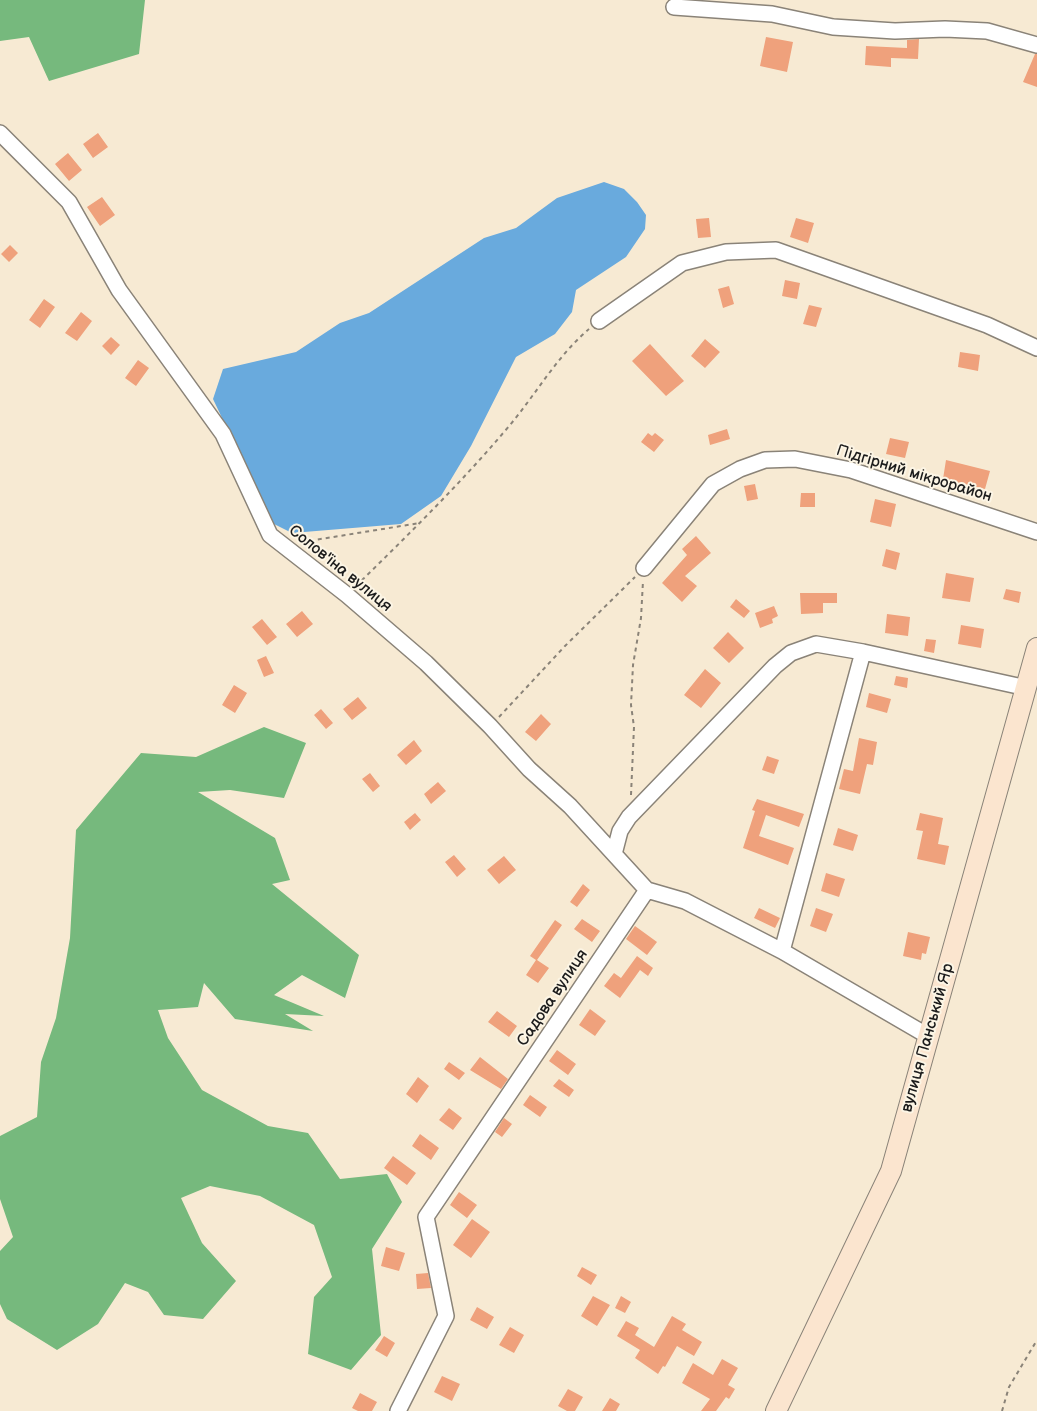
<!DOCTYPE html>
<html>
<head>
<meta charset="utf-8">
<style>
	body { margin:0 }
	canvas { display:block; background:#f7ead3 }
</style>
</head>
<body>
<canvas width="1037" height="1411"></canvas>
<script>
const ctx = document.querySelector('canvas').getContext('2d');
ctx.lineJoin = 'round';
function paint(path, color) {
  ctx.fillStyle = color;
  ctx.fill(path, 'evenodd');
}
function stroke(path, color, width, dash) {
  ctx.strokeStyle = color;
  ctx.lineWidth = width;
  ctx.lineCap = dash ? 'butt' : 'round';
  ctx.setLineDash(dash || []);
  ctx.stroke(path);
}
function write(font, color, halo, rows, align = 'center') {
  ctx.font = font + ' "Balsamiq Sans",sans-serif';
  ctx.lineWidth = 4;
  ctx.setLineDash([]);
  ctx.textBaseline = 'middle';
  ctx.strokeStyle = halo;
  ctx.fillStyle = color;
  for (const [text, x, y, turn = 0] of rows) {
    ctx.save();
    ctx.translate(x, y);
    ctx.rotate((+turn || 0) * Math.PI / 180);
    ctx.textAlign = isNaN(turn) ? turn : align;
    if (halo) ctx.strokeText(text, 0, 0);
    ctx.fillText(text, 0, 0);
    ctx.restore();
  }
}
const forest = new Path2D(`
	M 0,0 L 145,0 L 139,54 L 49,81 L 29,37 L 0,41 Z
	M 264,727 L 306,743 L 284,798 L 230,790 L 198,792 L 275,838 L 290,880 L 272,884 L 359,955 L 345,998 L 302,975 L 274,995 L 324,1016 L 285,1014 L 313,1031 L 235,1019 L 204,983 L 198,1007 L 158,1010 L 168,1038 L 202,1090 L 268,1126 L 308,1133 L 340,1179 L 387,1174 L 402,1202 L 372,1249 L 381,1335 L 351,1370 L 308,1354 L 314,1297 L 332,1277 L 314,1225 L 260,1196 L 210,1186 L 181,1198 L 202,1243 L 236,1281 L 203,1319 L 164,1315 L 148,1292 L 125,1283 L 98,1324 L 57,1350 L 7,1319 L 0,1304 L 0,1251 L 13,1237 L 0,1199 L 0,1136 L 37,1117 L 41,1062 L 56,1018 L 70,938 L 76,830 L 141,753 L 196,757 Z`);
const water = new Path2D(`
	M 604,182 L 624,189 L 637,202 L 646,215 L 645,229 L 626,257 L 576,290 L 572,312 L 555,334 L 516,357 L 471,446 L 441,496 L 401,524 L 292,533 L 272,523 L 213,399 L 223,369 L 296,352 L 340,323 L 369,313 L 484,238 L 516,228 L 557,198 Z`);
const building = new Path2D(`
	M 766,37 L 793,42 L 787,72 L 760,66 Z
	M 919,39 L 918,59 L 891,58 L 891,67 L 865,65 L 866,46 L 907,48 L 907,40 Z
	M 1035,54 L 1037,54 L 1037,87 L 1023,82 Z
	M 98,133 L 108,147 L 93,158 L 83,144 Z
	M 68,153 L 82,170 L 69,181 L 55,164 Z
	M 102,197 L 115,215 L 100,226 L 87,207 Z
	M 709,218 L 711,237 L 698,238 L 696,219 Z
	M 796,218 L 814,223 L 808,243 L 790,237 Z
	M 10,245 L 18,253 L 9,262 L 1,254 Z
	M 785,280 L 800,283 L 797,299 L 782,296 Z
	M 729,286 L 734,304 L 723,308 L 718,289 Z
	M 44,299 L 55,307 L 40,328 L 29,320 Z
	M 809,305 L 822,308 L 816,327 L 803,324 Z
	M 81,312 L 92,321 L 77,341 L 65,333 Z
	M 111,337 L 120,345 L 111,355 L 102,346 Z
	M 705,339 L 720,352 L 705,368 L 691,356 Z
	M 650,344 L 684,381 L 666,396 L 632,361 Z
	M 960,352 L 980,355 L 978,371 L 958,367 Z
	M 138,360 L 149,368 L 136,386 L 125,378 Z
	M 727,429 L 730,439 L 710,445 L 708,435 Z
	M 648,433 L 652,436 L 655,433 L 664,440 L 654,452 L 641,442 Z
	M 890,438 L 909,442 L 905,458 L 886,454 Z
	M 946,460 L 990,471 L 985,489 L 943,479 Z
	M 755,484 L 758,499 L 747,501 L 744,486 Z
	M 801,493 L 815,493 L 815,507 L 800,507 Z
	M 875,499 L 896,504 L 891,527 L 870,522 Z
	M 696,536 L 711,553 L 685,576 L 697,586 L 682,602 L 662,583 L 687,555 L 682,549 Z
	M 886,549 L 900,553 L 896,570 L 882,566 Z
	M 946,573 L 974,578 L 970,602 L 942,598 Z
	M 1006,589 L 1021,592 L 1019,603 L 1003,599 Z
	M 800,593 L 837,593 L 837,603 L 823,603 L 823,613 L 801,614 Z
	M 736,599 L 750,611 L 744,618 L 730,607 Z
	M 774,606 L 778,616 L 772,619 L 773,623 L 760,628 L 755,613 Z
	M 302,611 L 313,624 L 297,637 L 286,624 Z
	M 887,614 L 910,617 L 908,636 L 885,633 Z
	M 262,619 L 277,637 L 267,645 L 252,627 Z
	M 961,625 L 984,629 L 981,648 L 958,644 Z
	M 728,632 L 744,648 L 729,663 L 713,648 Z
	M 926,639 L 936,640 L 934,653 L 924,651 Z
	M 266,656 L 274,673 L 264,677 L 257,660 Z
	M 705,669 L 721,683 L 701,708 L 684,695 Z
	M 896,676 L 908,678 L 907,688 L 894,685 Z
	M 234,685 L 247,693 L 235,713 L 222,705 Z
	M 869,693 L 891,699 L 887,713 L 866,707 Z
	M 358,697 L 367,708 L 352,720 L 343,709 Z
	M 321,709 L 333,723 L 326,729 L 314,715 Z
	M 541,714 L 551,724 L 536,741 L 525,732 Z
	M 859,738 L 877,742 L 873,765 L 867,764 L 860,794 L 839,789 L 844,769 L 853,771 Z
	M 414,740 L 422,751 L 406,765 L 397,755 Z
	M 767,756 L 779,760 L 774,774 L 762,770 Z
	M 370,773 L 380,786 L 373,792 L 362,779 Z
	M 438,782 L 446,791 L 431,804 L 424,794 Z
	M 757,799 L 804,814 L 799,827 L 766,815 L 759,836 L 794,848 L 788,865 L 743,848 L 755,811 L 752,810 Z
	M 415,813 L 421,820 L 410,830 L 404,822 Z
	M 920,813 L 943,818 L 938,844 L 949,846 L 945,865 L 917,859 L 923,831 L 916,830 Z
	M 838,828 L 858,835 L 853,851 L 833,845 Z
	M 454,855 L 466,869 L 457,877 L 445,862 Z
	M 504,856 L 516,870 L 499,884 L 487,870 Z
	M 826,873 L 845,879 L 839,897 L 821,891 Z
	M 583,884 L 590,890 L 577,907 L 570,902 Z
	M 759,908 L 780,918 L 775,928 L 754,918 Z
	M 816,908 L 833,914 L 826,932 L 810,926 Z
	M 582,919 L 600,931 L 592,942 L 574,929 Z
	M 555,920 L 562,925 L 537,960 L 549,968 L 538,983 L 526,975 L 536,960 L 530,956 Z
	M 635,926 L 657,942 L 647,955 L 626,939 Z
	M 908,932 L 930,937 L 926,954 L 922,953 L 921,960 L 903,956 Z
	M 637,956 L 653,968 L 648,976 L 640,970 L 620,998 L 604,986 L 614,973 L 621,978 Z
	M 590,1009 L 606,1021 L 595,1036 L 579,1025 Z
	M 497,1011 L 517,1026 L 509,1037 L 488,1022 Z
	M 557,1050 L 576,1064 L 568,1075 L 549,1061 Z
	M 480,1057 L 508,1079 L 501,1089 L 470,1070 Z
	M 449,1062 L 465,1073 L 459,1080 L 444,1069 Z
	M 418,1077 L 429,1086 L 417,1103 L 406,1094 Z
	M 559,1079 L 574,1090 L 569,1097 L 553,1086 Z
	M 530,1095 L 547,1107 L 540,1117 L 523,1105 Z
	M 449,1108 L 462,1118 L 453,1130 L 439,1120 Z
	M 504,1118 L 512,1124 L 502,1137 L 495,1132 Z
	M 420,1134 L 439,1148 L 431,1160 L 412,1146 Z
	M 393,1156 L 416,1173 L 407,1185 L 384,1168 Z
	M 459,1192 L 477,1205 L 467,1218 L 450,1205 Z
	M 472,1219 L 490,1232 L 471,1258 L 453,1245 Z
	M 386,1247 L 405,1253 L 399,1271 L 381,1266 Z
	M 582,1267 L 597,1275 L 591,1285 L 577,1276 Z
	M 428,1273 L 431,1288 L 417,1289 L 416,1274 Z
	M 593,1296 L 610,1305 L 597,1326 L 581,1316 Z
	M 621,1296 L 631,1302 L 625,1313 L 615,1308 Z
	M 477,1307 L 494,1317 L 487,1329 L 470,1320 Z
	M 672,1316 L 686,1324 L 682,1330 L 702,1342 L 694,1356 L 677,1346 L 665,1367 L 663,1366 L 658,1374 L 635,1358 L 640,1350 L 617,1336 L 626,1321 L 639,1328 L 635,1335 L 654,1347 Z
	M 510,1327 L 524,1335 L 514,1353 L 499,1345 Z
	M 384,1336 L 395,1343 L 387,1357 L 375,1350 Z
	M 722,1359 L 738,1368 L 728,1385 L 735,1389 L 729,1399 L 726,1397 L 716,1411 L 701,1411 L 710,1399 L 682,1383 L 693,1363 L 713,1375 Z
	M 442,1376 L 460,1384 L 452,1401 L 434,1392 Z
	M 568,1389 L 583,1397 L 575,1411 L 567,1411 L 558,1406 Z
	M 360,1393 L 377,1402 L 372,1411 L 358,1411 L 352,1408 Z
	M 610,1398 L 620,1404 L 616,1411 L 602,1411 Z`);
const path = new Path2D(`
	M 302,542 L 420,523
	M 356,586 C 407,536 458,486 504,432 C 534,398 555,358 589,329
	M 499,717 L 565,646 L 635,577
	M 631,795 L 634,727 L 631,705 L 633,665 L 641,618 L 643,581
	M 1002,1411 L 1009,1387 L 1037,1340`);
const street = new Path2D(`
	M 674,7 L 772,14 L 833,27 L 895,31 L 945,29 L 987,31 L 1037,45
	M 0,133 L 69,202 L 119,290 L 223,434 L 270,535 L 347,595 L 426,663 L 490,726 L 529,769 L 570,806 L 647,890
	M 599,321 L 682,263 L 726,252 L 776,250 L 987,325 L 1037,348
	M 644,568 L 713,484 L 740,469 L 765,460 L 795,459 L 851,470 L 1037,532
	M 614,854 L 620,831 L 629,817 L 775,666 L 791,653 L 816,644 L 863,652 L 1027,688
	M 782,951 L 863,652
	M 398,1411 L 446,1316 L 426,1217 L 647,890 L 685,901 L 782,951 L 928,1036`);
const secondary = new Path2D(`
	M 776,1411 L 891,1171 L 1037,648`);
const streetNames = [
	["Підгірний мікрорайон",914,474,17],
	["Солов'їна вулиця",340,569,39],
	["Садова вулиця",553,998,-56],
	["вулиця Панський Яр",928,1038,-74]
];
paint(forest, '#76b97d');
paint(water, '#69aadd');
paint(building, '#efa17c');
stroke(street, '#8a8378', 18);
stroke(secondary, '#8a8378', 22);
stroke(path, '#8a8378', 2, [4, 4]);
stroke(street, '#fff', 15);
stroke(secondary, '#fbe5cf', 20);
write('16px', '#1c1c1c', '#fcf5e5', streetNames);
</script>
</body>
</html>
